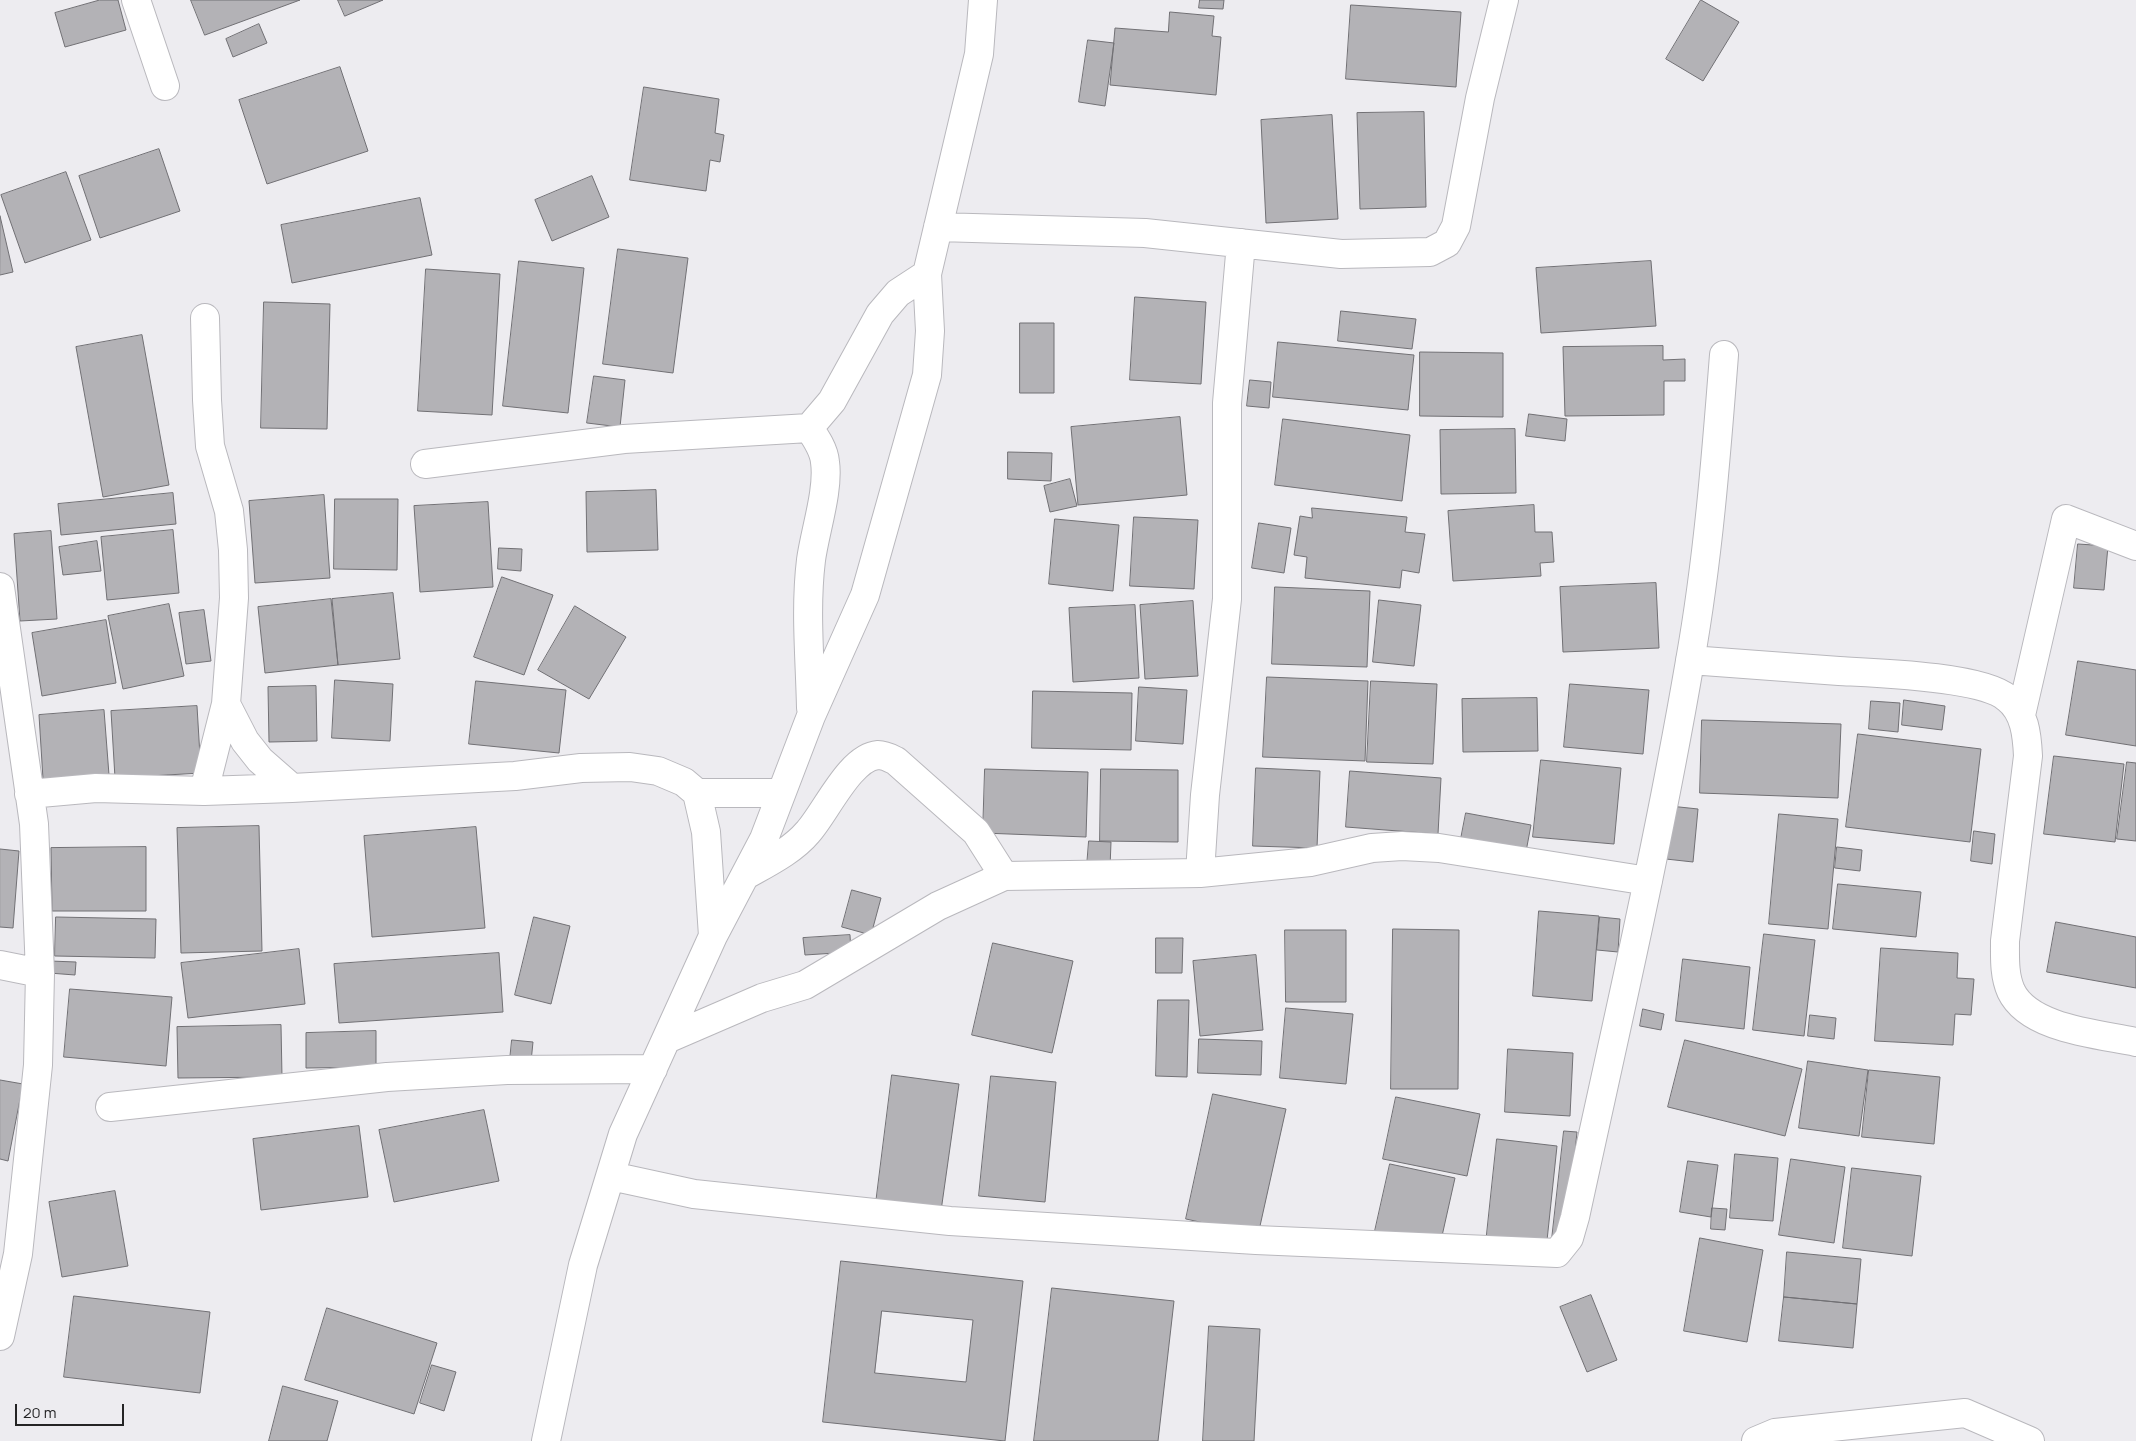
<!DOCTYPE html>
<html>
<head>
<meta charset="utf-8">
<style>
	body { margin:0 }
	#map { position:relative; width:2136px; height:1441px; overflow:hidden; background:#edecf0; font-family:Manrope,sans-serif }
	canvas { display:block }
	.scale { position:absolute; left:15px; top:1404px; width:109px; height:22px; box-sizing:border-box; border:2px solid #242425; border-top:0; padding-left:6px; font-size:15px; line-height:18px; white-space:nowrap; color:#242425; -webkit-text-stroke:4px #edecf0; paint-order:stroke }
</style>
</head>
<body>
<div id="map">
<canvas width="2136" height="1441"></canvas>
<div class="scale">20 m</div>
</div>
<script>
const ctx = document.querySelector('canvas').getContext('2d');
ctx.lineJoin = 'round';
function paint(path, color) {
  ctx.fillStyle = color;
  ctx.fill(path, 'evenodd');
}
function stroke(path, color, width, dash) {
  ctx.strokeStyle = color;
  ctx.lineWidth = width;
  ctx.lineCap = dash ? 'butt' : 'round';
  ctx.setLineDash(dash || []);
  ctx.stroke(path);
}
const building = new Path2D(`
	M 100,0 L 118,0 L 126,30 L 65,47 L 55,13 Z
	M 191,0 L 300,0 L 205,35 Z
	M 338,0 L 383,0 L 345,16 Z
	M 1200,0 L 1224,0 L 1223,9 L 1199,8 Z
	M 1701,0 L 1739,22 L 1703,81 L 1666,59 Z
	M 1351,5 L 1461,12 L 1456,87 L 1346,79 Z
	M 1170,12 L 1214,16 L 1212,36 L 1221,37 L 1216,95 L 1110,85 L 1115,28 L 1168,32 Z
	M 259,24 L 267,43 L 233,57 L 226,39 Z
	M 1088,40 L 1114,43 L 1105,106 L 1079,102 Z
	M 340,67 L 368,151 L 267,184 L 239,100 Z
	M 644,87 L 719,99 L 715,133 L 724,135 L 720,162 L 710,160 L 706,191 L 630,180 Z
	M 1424,112 L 1426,207 L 1360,209 L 1357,113 Z
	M 1332,115 L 1338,219 L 1266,223 L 1261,120 Z
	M 159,149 L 180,211 L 100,238 L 79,176 Z
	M 66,172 L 91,240 L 25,263 L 1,195 Z
	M 592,176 L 609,217 L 552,241 L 535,200 Z
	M 420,198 L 432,255 L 292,283 L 281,225 Z
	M 0,216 L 13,272 L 0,275 Z
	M 618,249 L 688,258 L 673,373 L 603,364 Z
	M 519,261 L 584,268 L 568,413 L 503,406 Z
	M 1651,261 L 1656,326 L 1541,333 L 1536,268 Z
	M 426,269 L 500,274 L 492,415 L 418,411 Z
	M 1135,297 L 1206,302 L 1201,384 L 1130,380 Z
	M 264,302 L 330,304 L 327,429 L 261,428 Z
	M 1341,311 L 1416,319 L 1412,349 L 1338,341 Z
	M 1020,323 L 1054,323 L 1054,393 L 1020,393 Z
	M 142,335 L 169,485 L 103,497 L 76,347 Z
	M 1278,342 L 1414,355 L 1408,410 L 1273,397 Z
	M 1663,346 L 1663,360 L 1685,359 L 1685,381 L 1664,381 L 1664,415 L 1565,416 L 1563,347 Z
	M 1420,352 L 1503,353 L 1503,417 L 1420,416 Z
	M 594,376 L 625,380 L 620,427 L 587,423 Z
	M 1250,380 L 1271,382 L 1269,408 L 1247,406 Z
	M 1529,414 L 1567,419 L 1565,441 L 1526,436 Z
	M 1180,417 L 1187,495 L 1078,505 L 1071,427 Z
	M 1283,419 L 1410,435 L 1402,501 L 1275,485 Z
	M 1515,429 L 1516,493 L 1441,494 L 1440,430 Z
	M 1008,452 L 1052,453 L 1051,481 L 1008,479 Z
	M 1070,479 L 1077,506 L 1050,512 L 1044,486 Z
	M 656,490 L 658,550 L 587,552 L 586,492 Z
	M 173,493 L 176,524 L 61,535 L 58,504 Z
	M 324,495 L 330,578 L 255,583 L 249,501 Z
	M 335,499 L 398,499 L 397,570 L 334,569 Z
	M 488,502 L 493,587 L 420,592 L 414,506 Z
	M 1534,505 L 1535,532 L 1552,532 L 1554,562 L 1540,563 L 1541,576 L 1453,581 L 1448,511 Z
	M 1312,508 L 1407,517 L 1405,532 L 1425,534 L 1419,573 L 1402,570 L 1400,588 L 1305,578 L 1307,557 L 1294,555 L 1300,516 L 1312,518 Z
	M 1134,517 L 1198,520 L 1194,589 L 1130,586 Z
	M 1055,519 L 1119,525 L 1113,591 L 1049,584 Z
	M 1259,523 L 1291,528 L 1284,573 L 1252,568 Z
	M 173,530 L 179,593 L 107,600 L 101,537 Z
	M 51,531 L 57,619 L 20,621 L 14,534 Z
	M 97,541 L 101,571 L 63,575 L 59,547 Z
	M 2078,544 L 2108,546 L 2104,590 L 2074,588 Z
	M 499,548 L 522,549 L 521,571 L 498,569 Z
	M 502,577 L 553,595 L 524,675 L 474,657 Z
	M 1656,583 L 1659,648 L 1563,652 L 1560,587 Z
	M 1275,587 L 1370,591 L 1367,667 L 1272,664 Z
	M 393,593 L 400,659 L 338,665 L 332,599 Z
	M 331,599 L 338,665 L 265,673 L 258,607 Z
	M 1379,600 L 1421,605 L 1414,666 L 1373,662 Z
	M 1193,601 L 1198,676 L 1145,679 L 1140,605 Z
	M 169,604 L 184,676 L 123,689 L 108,616 Z
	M 1135,605 L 1139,678 L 1073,682 L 1069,608 Z
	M 575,606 L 626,637 L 589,699 L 538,670 Z
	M 204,610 L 211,661 L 186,664 L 179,613 Z
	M 106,620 L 116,683 L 42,696 L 32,633 Z
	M 2078,661 L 2136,670 L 2136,746 L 2066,735 Z
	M 1267,677 L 1368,681 L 1365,761 L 1263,757 Z
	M 335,680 L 393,684 L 390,741 L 332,738 Z
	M 476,681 L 566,690 L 559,753 L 469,744 Z
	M 1371,681 L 1437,684 L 1433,764 L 1367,762 Z
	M 1570,684 L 1649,690 L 1643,754 L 1564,747 Z
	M 316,686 L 317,741 L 269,742 L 268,687 Z
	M 1139,687 L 1187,690 L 1183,744 L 1136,741 Z
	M 1033,691 L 1132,693 L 1131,750 L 1032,748 Z
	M 1537,698 L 1538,751 L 1463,752 L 1462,699 Z
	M 1904,700 L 1945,706 L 1942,730 L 1902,725 Z
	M 1871,701 L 1900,703 L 1898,732 L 1869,729 Z
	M 197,706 L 201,773 L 115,778 L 111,711 Z
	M 104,710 L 109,775 L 43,779 L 39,715 Z
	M 1702,720 L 1841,724 L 1838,798 L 1700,793 Z
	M 1858,734 L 1981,749 L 1970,842 L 1846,827 Z
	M 2054,756 L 2124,764 L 2115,842 L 2044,834 Z
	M 1541,760 L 1621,768 L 1614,844 L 1533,837 Z
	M 2127,762 L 2136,763 L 2136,841 L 2117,839 Z
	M 1256,768 L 1320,771 L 1317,848 L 1253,846 Z
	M 985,769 L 1088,772 L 1086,837 L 983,833 Z
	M 1101,769 L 1178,770 L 1178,842 L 1100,841 Z
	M 1350,771 L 1441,778 L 1438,834 L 1346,827 Z
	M 1670,806 L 1698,809 L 1693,862 L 1666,859 Z
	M 1466,813 L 1531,825 L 1525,857 L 1460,844 Z
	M 1779,814 L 1838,819 L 1828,929 L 1769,924 Z
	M 259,826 L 262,951 L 181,953 L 177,828 Z
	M 476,827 L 485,928 L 372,937 L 364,836 Z
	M 1974,831 L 1995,834 L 1992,864 L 1971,861 Z
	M 1089,841 L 1111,842 L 1110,868 L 1087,866 Z
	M 146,847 L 146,911 L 52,911 L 51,848 Z
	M 1837,847 L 1862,850 L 1860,871 L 1835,868 Z
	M 0,849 L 19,851 L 13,928 L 0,927 Z
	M 1838,884 L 1921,892 L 1916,937 L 1833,929 Z
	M 852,890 L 881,898 L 871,935 L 842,927 Z
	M 1539,911 L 1599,916 L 1592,1001 L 1533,996 Z
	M 56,917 L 156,919 L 155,958 L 55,956 Z
	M 534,917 L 570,926 L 551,1004 L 515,995 Z
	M 1600,917 L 1620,919 L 1618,952 L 1597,950 Z
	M 2056,922 L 2136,937 L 2136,988 L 2047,972 Z
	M 1393,929 L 1459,930 L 1458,1089 L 1391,1089 Z
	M 1285,930 L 1346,930 L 1346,1002 L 1286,1002 Z
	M 1764,934 L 1815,940 L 1804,1036 L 1753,1030 Z
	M 850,935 L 851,952 L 805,955 L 803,938 Z
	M 1156,938 L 1183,938 L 1182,973 L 1156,973 Z
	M 993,943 L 1073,961 L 1052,1053 L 972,1035 Z
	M 1881,948 L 1958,953 L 1957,978 L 1974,979 L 1971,1015 L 1955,1014 L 1953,1045 L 1875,1041 Z
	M 299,949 L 305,1004 L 188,1018 L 181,963 Z
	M 499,953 L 503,1012 L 339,1023 L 334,964 Z
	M 1256,955 L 1263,1030 L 1200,1036 L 1193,961 Z
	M 1683,959 L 1750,967 L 1744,1029 L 1676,1021 Z
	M 50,961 L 76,962 L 75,975 L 49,973 Z
	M 70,989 L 172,997 L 166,1066 L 64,1057 Z
	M 1158,1000 L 1189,1000 L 1187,1077 L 1156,1076 Z
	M 1286,1008 L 1353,1014 L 1346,1084 L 1280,1078 Z
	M 1643,1009 L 1664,1014 L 1661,1030 L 1640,1026 Z
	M 1810,1015 L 1836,1018 L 1834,1039 L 1808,1036 Z
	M 281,1025 L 282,1077 L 178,1078 L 177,1027 Z
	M 376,1031 L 376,1067 L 306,1068 L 306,1033 Z
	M 1199,1039 L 1262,1041 L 1261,1075 L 1198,1073 Z
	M 512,1040 L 533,1042 L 531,1062 L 510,1060 Z
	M 1685,1040 L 1802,1069 L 1785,1136 L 1668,1107 Z
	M 1508,1049 L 1573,1053 L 1570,1116 L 1505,1112 Z
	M 1808,1061 L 1868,1070 L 1859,1136 L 1799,1128 Z
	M 1869,1070 L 1940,1077 L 1934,1144 L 1862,1137 Z
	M 892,1075 L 959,1084 L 941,1211 L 876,1203 Z
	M 991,1076 L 1056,1082 L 1045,1202 L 979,1196 Z
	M 0,1080 L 23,1084 L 8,1161 L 0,1159 Z
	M 1213,1094 L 1286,1109 L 1258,1235 L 1186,1219 Z
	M 1396,1097 L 1480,1114 L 1467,1176 L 1383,1159 Z
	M 484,1110 L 499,1181 L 394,1202 L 379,1130 Z
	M 359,1126 L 368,1197 L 261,1210 L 253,1139 Z
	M 1564,1131 L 1577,1132 L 1566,1241 L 1552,1239 Z
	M 1497,1139 L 1557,1146 L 1546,1250 L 1486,1243 Z
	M 1735,1154 L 1778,1158 L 1773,1221 L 1730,1218 Z
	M 1791,1159 L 1845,1167 L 1834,1243 L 1779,1235 Z
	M 1688,1161 L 1718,1165 L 1711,1217 L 1680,1212 Z
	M 1390,1164 L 1455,1178 L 1440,1245 L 1375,1231 Z
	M 1852,1168 L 1921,1176 L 1912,1256 L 1843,1248 Z
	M 115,1191 L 128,1266 L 62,1277 L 49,1202 Z
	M 1712,1208 L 1727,1209 L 1725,1230 L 1711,1229 Z
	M 1700,1238 L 1763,1250 L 1747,1342 L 1684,1331 Z
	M 1787,1252 L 1861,1259 L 1857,1304 L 1784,1297 Z
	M 841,1261 L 1023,1281 L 1005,1441 L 823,1422 ZM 882,1311 L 973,1320 L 966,1382 L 875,1373 Z
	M 1052,1288 L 1174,1301 L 1158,1441 L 1034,1441 Z
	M 1591,1295 L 1617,1360 L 1587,1372 L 1560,1307 Z
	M 74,1296 L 210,1312 L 200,1393 L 64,1377 Z
	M 1784,1297 L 1857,1304 L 1853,1348 L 1779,1341 Z
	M 327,1308 L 437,1343 L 414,1414 L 305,1380 Z
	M 1209,1326 L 1260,1329 L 1254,1441 L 1203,1441 Z
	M 432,1365 L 456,1372 L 444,1411 L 420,1403 Z
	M 283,1386 L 338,1401 L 327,1441 L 269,1441 Z`);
const minor = new Path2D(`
	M 136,0 L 165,86
	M 938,227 L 1145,233 L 1341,254 L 1430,252 L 1447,243 L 1456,226 L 1480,98 L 1504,0
	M 809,428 C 816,438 824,450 825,462 C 829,490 815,531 811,560 C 805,609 810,659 811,708
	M 425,464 L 624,439 L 809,428 L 832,401 L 880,314 L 898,293 L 927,274
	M 0,587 L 34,824 L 40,973 L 38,1065 L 18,1254 L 0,1336
	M 1690,660 C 1740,664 1789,667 1839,671 C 1875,673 1981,676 2007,698 C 2025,712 2027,735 2028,756 L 2005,941 C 2005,958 2004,975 2011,991 C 2029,1029 2098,1034 2136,1042
	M 226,704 L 245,741 L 260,760 L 292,788
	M 2021,715 L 2066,519 L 2136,546
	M 204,791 L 226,704 L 234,598 L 233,550 L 229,511 L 210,446 L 207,400 L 205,318
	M 697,793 L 781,793
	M 29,794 L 96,788 L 204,791 L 292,788 L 515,776 L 581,768 L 630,767 L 658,771 L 684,782 L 697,793 L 706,832 L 713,936
	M 1200,873 L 1205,795 L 1227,599 L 1227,403 L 1241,243
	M 746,875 C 767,863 792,851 808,832 C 826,812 850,757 878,755 C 885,755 890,758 896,761 L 976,832 L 1004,876
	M 0,965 L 40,973
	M 667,1039 L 762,998 L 805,985 L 938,906 L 1004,876 L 1200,873 L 1310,862 L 1372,848 L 1402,846 L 1439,848 L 1648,881
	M 110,1107 L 387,1077 L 507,1070 L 653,1069
	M 611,1176 L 694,1194 L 950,1221 L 1256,1240 L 1557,1253 L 1569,1238 L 1575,1217 C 1615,1032 1658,848 1690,661 C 1708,560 1716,458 1724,355
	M 546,1441 L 583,1265 L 623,1134 L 713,936 L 764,839 L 811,716 L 865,595 L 927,375 L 930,331 L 927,274 L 979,54 L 983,0
	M 1756,1441 L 1775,1433 L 1965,1413 L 2030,1441`);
paint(building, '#b3b2b6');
stroke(building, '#717074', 1);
stroke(minor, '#b9b8bd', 30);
stroke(minor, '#fff', 28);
</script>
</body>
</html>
